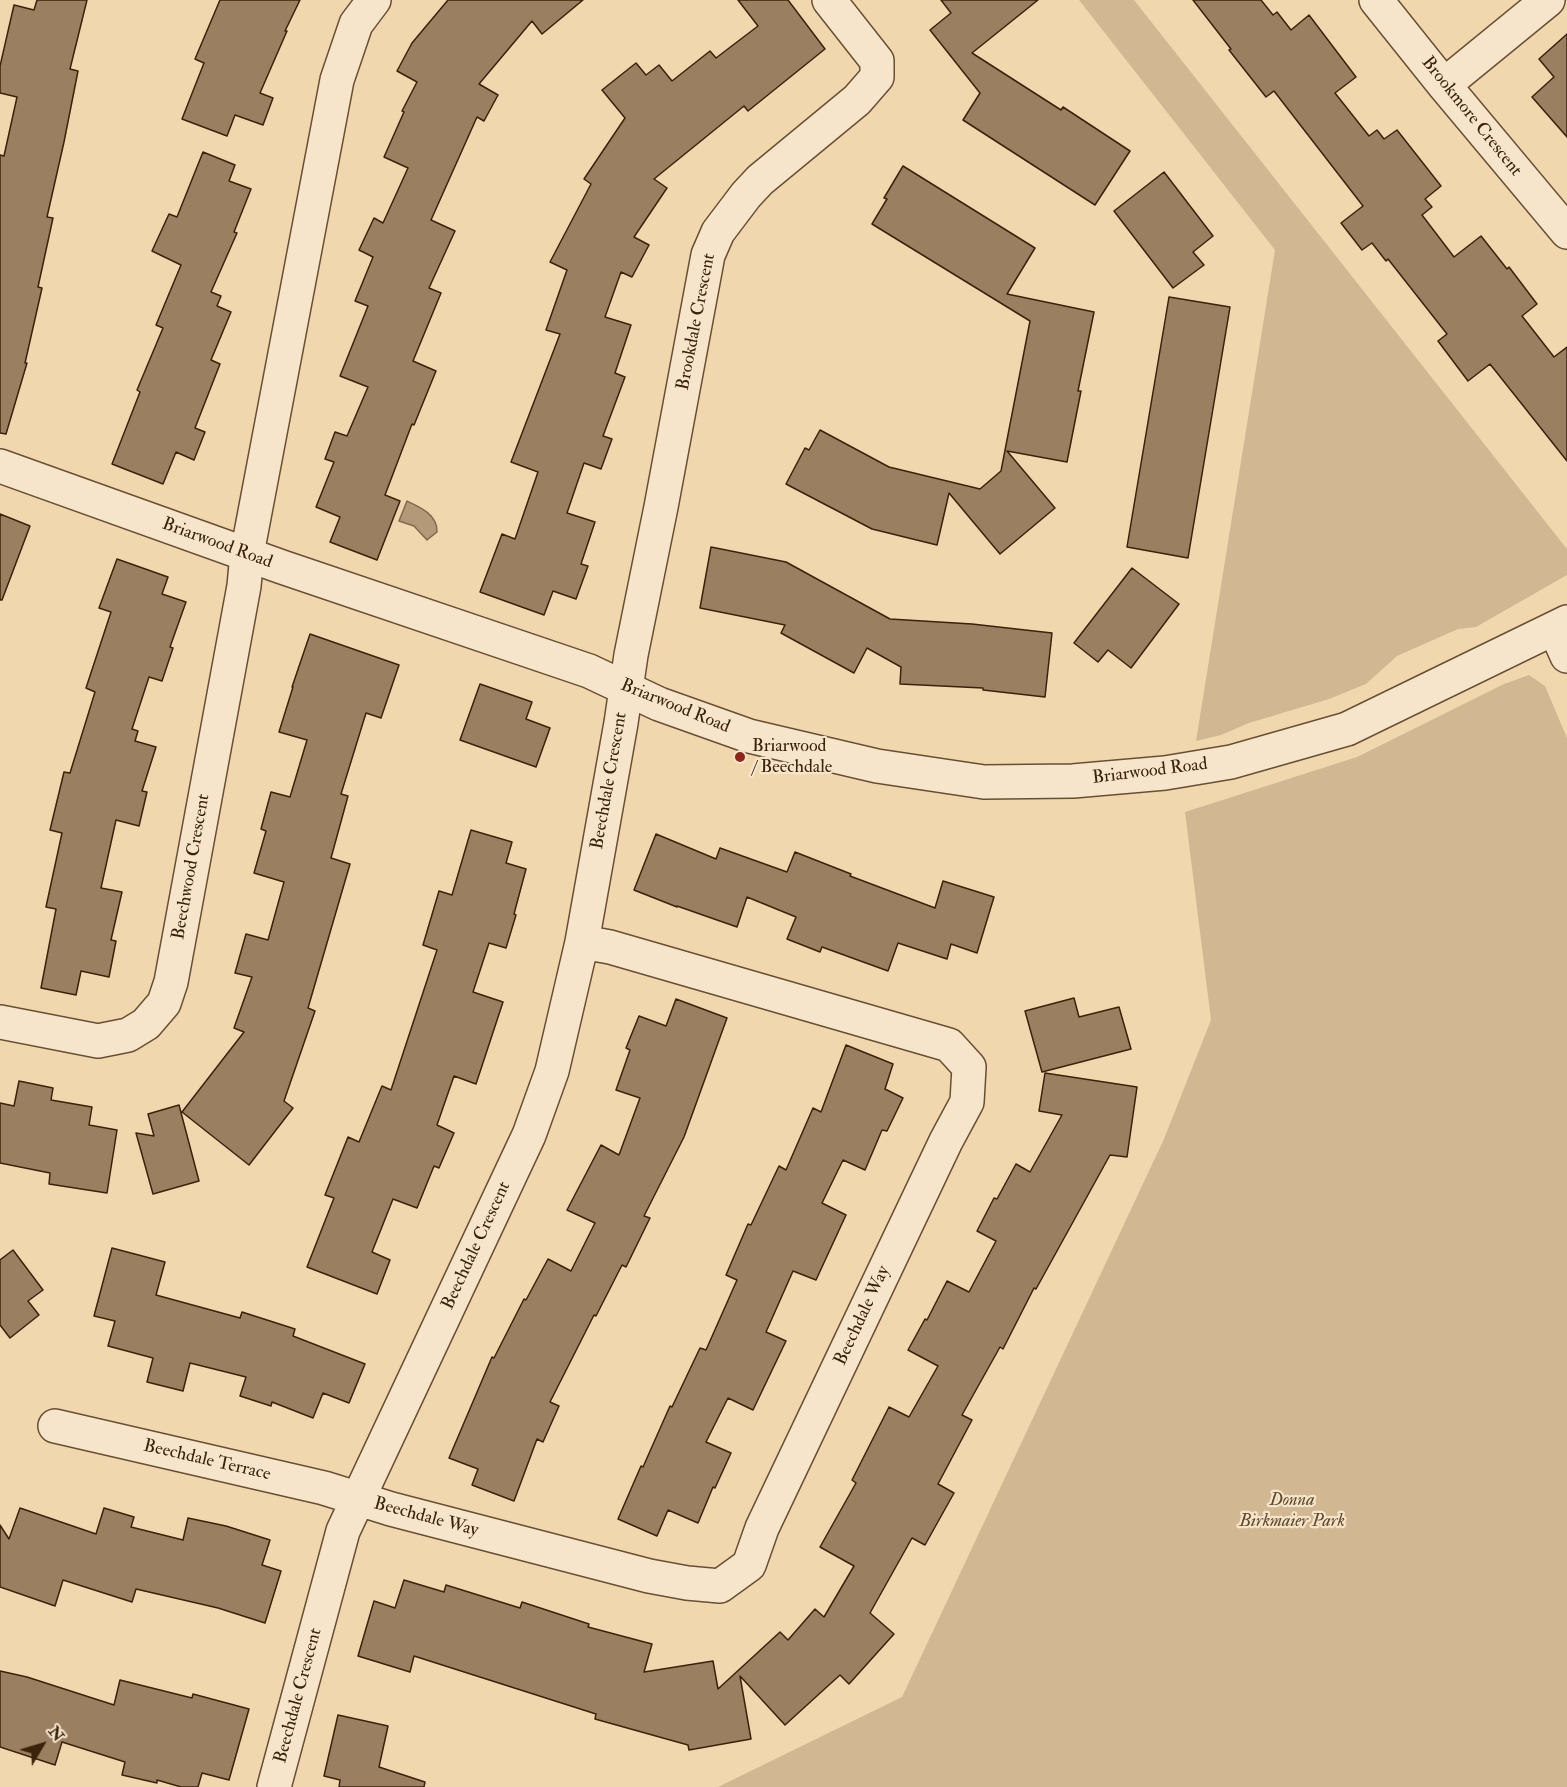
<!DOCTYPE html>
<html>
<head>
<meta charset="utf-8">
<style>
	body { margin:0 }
	#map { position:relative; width:1567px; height:1787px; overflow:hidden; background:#f1d7ae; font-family:"IM FELL Double Pica",serif }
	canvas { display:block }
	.north { position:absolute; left:12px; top:1715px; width:60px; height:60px; -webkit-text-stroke:4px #f6e5ca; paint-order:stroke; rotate:52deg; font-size:16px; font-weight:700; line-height:24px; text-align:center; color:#3b220b }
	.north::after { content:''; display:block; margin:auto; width:21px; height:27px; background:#3b220b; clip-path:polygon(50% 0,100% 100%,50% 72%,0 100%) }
</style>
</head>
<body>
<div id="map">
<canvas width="1567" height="1787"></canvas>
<div class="north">N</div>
</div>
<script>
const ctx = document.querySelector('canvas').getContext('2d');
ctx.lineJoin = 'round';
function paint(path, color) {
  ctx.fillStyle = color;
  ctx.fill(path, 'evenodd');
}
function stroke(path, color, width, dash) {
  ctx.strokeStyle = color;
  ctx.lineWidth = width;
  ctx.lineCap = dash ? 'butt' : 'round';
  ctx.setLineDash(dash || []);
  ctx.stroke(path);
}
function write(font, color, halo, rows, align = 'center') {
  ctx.font = font + ' "IM FELL Double Pica",serif';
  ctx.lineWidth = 4.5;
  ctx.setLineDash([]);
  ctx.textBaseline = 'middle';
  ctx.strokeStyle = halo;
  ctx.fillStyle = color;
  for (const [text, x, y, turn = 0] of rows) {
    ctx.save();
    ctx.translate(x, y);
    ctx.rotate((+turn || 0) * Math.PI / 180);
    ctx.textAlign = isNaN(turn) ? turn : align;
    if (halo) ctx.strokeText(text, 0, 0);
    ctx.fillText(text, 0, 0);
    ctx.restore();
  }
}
const green = new Path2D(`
	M 1079,0 L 1134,0 L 1567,549 L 1567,575 L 1476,627 L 1458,629 L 1397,656 L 1366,684 L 1329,699 L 1249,723 L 1221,735 L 1196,741 L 1275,250 Z
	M 1529,675 L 1545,686 L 1567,738 L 1567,1787 L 718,1787 L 902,1697 L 1164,1139 L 1211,1020 L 1185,812 L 1357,757 L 1504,684 Z`);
const water = new Path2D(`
	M 407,501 C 420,507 438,515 437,532 L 427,540 L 414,526 L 399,521 Z`);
const building = new Path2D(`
	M 37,0 L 87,0 L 70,69 L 78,71 L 64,142 L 47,217 L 53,218 L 38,287 L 42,288 L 25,363 L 27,363 L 6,434 L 0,433 L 0,155 L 4,156 L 17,97 L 0,93 L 0,66 L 14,5 L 34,10 Z
	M 220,0 L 300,0 L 285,31 L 287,31 L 260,93 L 273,98 L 263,125 L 235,115 L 227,136 L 182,119 L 204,63 L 195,59 Z
	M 448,0 L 583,0 L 542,34 L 532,21 L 479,84 L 498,95 L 484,121 L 477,117 L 431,220 L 455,231 L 429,288 L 441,293 L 413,361 L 436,371 L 414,425 L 412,424 L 385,495 L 400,501 L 377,560 L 330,542 L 340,517 L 316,507 L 334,462 L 325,459 L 335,432 L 347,436 L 368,387 L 340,376 L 368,306 L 355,301 L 373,257 L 359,250 L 374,218 L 383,223 L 408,168 L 384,157 L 404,112 L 402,111 L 417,82 L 397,71 L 412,43 Z
	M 738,0 L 788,0 L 825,49 L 748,111 L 744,106 L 654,179 L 667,188 L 634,237 L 649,245 L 632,277 L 621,272 L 605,317 L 631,325 L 615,373 L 625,377 L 603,436 L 612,439 L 601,469 L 584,463 L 567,513 L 595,522 L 581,564 L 588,566 L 576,599 L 553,591 L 544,615 L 480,592 L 502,534 L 515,539 L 538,472 L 511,462 L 560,334 L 546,330 L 567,270 L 550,262 L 591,184 L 584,179 L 625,118 L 602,90 L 636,63 L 646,75 L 659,65 L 672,81 L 710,51 L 716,58 L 758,26 Z
	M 941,0 L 1038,0 L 972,53 L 1061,110 L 1063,107 L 1130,151 L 1095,205 L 963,120 L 980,93 L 930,30 L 951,13 Z
	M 1193,0 L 1261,0 L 1273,15 L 1277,12 L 1291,30 L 1309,15 L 1356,77 L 1335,93 L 1369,136 L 1377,130 L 1384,139 L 1397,130 L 1441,186 L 1425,199 L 1432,207 L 1422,215 L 1454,257 L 1481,236 L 1507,269 L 1509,267 L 1537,304 L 1522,316 L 1554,357 L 1567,347 L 1567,461 L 1490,364 L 1468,381 L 1438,341 L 1447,334 L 1388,259 L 1386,261 L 1372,243 L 1362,250 L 1341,223 L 1363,206 L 1274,91 L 1266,97 L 1229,50 L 1231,49 Z
	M 1567,34 L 1567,137 L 1532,97 L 1554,77 L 1539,59 Z
	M 203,152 L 235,165 L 229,181 L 251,189 L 234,232 L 237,233 L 211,292 L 221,296 L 217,306 L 231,312 L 211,360 L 220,364 L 195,428 L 205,432 L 194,460 L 176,452 L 163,484 L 112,464 L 140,392 L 137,390 L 163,328 L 156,325 L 181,265 L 152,251 L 169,214 L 177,217 Z
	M 903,166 L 1035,248 L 1007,294 L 1094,312 L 1078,391 L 1081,391 L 1067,462 L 1007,451 L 1055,508 L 1000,554 L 949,493 L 937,545 L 872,529 L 786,484 L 805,448 L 809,450 L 820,430 L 889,467 L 980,489 L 1001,471 L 1030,321 L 872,224 L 887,199 L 884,198 Z
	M 1164,172 L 1213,236 L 1193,252 L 1204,265 L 1173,288 L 1114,211 Z
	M 1169,297 L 1230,307 L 1188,558 L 1127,547 Z
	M 0,514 L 30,526 L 2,600 L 0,600 Z
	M 711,547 L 786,562 L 890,619 L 972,624 L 1052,633 L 1045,697 L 983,690 L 983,688 L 900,684 L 901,667 L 867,648 L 854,673 L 781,633 L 785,625 L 700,608 Z
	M 117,559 L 168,577 L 162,594 L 186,602 L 170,647 L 173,648 L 162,681 L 149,677 L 132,729 L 138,731 L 135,741 L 156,747 L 142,791 L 147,792 L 139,826 L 116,820 L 101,888 L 122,892 L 111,940 L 116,941 L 109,977 L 81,971 L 76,995 L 41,988 L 56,909 L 46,907 L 62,833 L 50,830 L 64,772 L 70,773 L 95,692 L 86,688 L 111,612 L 99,608 Z
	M 1132,568 L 1179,604 L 1131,668 L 1108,650 L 1098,662 L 1074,643 Z
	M 310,634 L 399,665 L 381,718 L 366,713 L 341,794 L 348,796 L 331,858 L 350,864 L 308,1008 L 315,1011 L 284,1101 L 293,1108 L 249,1165 L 182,1112 L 244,1032 L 234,1028 L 252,977 L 235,973 L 246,934 L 268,940 L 284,882 L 254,873 L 266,831 L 261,829 L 271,792 L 290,797 L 307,740 L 279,732 L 293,687 L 292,687 Z
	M 480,684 L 532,702 L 526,719 L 550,728 L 536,767 L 460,740 Z
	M 471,830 L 512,842 L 506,863 L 526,869 L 514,914 L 516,915 L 506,948 L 489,943 L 473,992 L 503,1002 L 476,1084 L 454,1076 L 437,1125 L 454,1133 L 439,1168 L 434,1166 L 417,1208 L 393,1199 L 372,1252 L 390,1260 L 377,1294 L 307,1267 L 334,1198 L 325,1195 L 348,1137 L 359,1142 L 382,1086 L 391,1090 L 437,950 L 423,945 L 439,891 L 452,895 Z
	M 656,834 L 716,859 L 720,848 L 787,872 L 795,852 L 851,874 L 850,876 L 935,908 L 943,881 L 994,897 L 977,953 L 951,944 L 947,959 L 898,943 L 888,971 L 822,947 L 820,952 L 787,939 L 796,917 L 747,897 L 737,927 L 677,906 L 677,907 L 634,890 Z
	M 1074,998 L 1079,1017 L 1119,1007 L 1131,1049 L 1042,1072 L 1025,1011 Z
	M 676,999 L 727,1018 L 684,1137 L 644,1216 L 650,1218 L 626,1267 L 622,1265 L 596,1316 L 594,1315 L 550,1402 L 559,1406 L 543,1442 L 537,1439 L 514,1501 L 472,1485 L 478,1469 L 449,1458 L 492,1357 L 494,1358 L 524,1299 L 526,1300 L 548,1259 L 571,1271 L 595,1223 L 567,1210 L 601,1145 L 619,1155 L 640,1098 L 616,1090 L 630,1050 L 626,1048 L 639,1016 L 666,1026 Z
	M 846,1045 L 893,1064 L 885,1089 L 903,1098 L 887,1131 L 882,1130 L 865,1170 L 843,1160 L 822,1203 L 846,1215 L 816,1280 L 793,1271 L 766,1332 L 786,1341 L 753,1410 L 728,1398 L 706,1442 L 731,1453 L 715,1488 L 713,1487 L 698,1523 L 668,1510 L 657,1536 L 618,1519 L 641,1466 L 643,1467 L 670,1406 L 672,1407 L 700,1348 L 706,1350 L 737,1280 L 726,1275 L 748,1224 L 751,1225 L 779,1166 L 786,1170 L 813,1108 L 821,1112 Z
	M 1045,1073 L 1137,1087 L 1127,1157 L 1110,1155 L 1036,1289 L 1034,1288 L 1003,1349 L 1000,1347 L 962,1415 L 972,1420 L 938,1484 L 954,1493 L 925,1545 L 912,1538 L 870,1613 L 894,1634 L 849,1684 L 840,1675 L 785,1725 L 740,1676 L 751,1739 L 689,1750 L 688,1745 L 595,1719 L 596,1714 L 414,1656 L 410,1672 L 358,1656 L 374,1601 L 395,1608 L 404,1580 L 444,1592 L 446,1585 L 520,1608 L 522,1602 L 589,1624 L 588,1627 L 652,1644 L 644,1672 L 713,1661 L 718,1689 L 780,1632 L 788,1640 L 815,1609 L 824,1617 L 854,1566 L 820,1547 L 856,1483 L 852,1480 L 889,1407 L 909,1417 L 938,1366 L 908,1350 L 925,1319 L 927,1320 L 947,1281 L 969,1292 L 996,1241 L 977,1231 L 994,1198 L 997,1199 L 1016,1164 L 1030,1172 L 1062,1115 L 1039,1111 Z
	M 19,1081 L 53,1088 L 51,1100 L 92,1107 L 89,1125 L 117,1130 L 107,1193 L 49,1184 L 50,1173 L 0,1163 L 0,1103 L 14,1106 Z
	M 179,1105 L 199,1181 L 153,1194 L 136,1133 L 154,1136 L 148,1114 Z
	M 112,1248 L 165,1262 L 156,1295 L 240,1318 L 242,1312 L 295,1329 L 293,1336 L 365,1364 L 349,1403 L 323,1393 L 313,1418 L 272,1402 L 271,1406 L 240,1396 L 246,1377 L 190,1363 L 183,1391 L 147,1382 L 153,1358 L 108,1346 L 115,1321 L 94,1316 Z
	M 13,1250 L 43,1290 L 28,1301 L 39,1315 L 10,1338 L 0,1325 L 0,1260 Z
	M 20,1508 L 96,1534 L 104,1508 L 134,1517 L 131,1527 L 183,1540 L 188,1518 L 226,1526 L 270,1540 L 262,1565 L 281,1571 L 265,1623 L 218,1608 L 136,1589 L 132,1602 L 63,1580 L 55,1606 L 0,1587 L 0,1525 L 9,1539 Z
	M 0,1671 L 27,1677 L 114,1705 L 120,1680 L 192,1698 L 193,1694 L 249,1709 L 229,1780 L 202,1773 L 198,1787 L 181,1787 L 157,1780 L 157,1783 L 122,1775 L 125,1762 L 62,1742 L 55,1765 L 0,1747 Z
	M 338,1715 L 388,1726 L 379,1767 L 425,1782 L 424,1787 L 339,1787 L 340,1780 L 324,1776 Z`);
const minor = new Path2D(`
	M 1376,0 L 1444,85 L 1567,232
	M 1444,85 L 1548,0
	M 1555,629 L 1567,656
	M 0,1022 L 98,1041 L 128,1035 L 146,1024 L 164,1003 L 171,982 L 244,586 L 247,554 L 337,80 L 356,24 L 374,0
	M 55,1426 L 324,1488 L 391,1509 L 649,1576 L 687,1583 L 720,1586 L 749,1565 L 762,1528 L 946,1141 L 967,1102 L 969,1067 L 949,1045 L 610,947 L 582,942
	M 274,1787 L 343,1531 L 529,1135 L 552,1071 L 582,942 L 621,723 L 631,655 L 661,507 L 708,255 L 718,232 L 746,195 L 760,180 L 857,100 L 877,77 L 877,61 L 829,0`);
const tertiary = new Path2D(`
	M 0,466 L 282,567 L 589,671 L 659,704 L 749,736 L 877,766 L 984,782 L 1073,781 L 1165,773 L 1231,762 L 1347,729 L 1567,622`);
const markers = [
	[740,757,6,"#8f2418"]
];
const streetNames = [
	["Brookmore Crescent",1471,117,51],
	["Brookdale Crescent",697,322,-79],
	["Briarwood Road",217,544,20],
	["Briarwood Road",675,707,22],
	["Briarwood Road",1150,772,-7],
	["Beechdale Crescent",610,781,-80],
	["Beechwood Crescent",192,867,-80],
	["Beechdale Crescent",477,1246,-65],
	["Beechdale Way",863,1316,-65],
	["Beechdale Terrace",207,1461,13],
	["Beechdale Way",426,1518,15],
	["Beechdale Crescent",299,1696,-75]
];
const poiNames = [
	["Briarwood",752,747],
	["/ Beechdale",752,768]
];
const parkNames = [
	["Donna",1292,1501],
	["Birkmaier Park",1292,1522]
];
paint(green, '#d2b892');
paint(water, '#b39977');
stroke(water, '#83694c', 1.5);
paint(building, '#9a8060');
stroke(building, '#3b220b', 1.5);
stroke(minor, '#684f34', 36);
stroke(tertiary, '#684f34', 36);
stroke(minor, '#f6e5ca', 33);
stroke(tertiary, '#f6e5ca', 33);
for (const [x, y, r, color] of markers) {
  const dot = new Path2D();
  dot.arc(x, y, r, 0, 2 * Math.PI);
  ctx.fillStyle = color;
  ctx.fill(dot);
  stroke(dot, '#f6e5ca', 2);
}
write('18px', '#3b220b', '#f6e5ca', streetNames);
write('18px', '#3b220b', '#f6e5ca', poiNames, 'left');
write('italic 18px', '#61482d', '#f6e5ca', parkNames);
</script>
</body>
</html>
